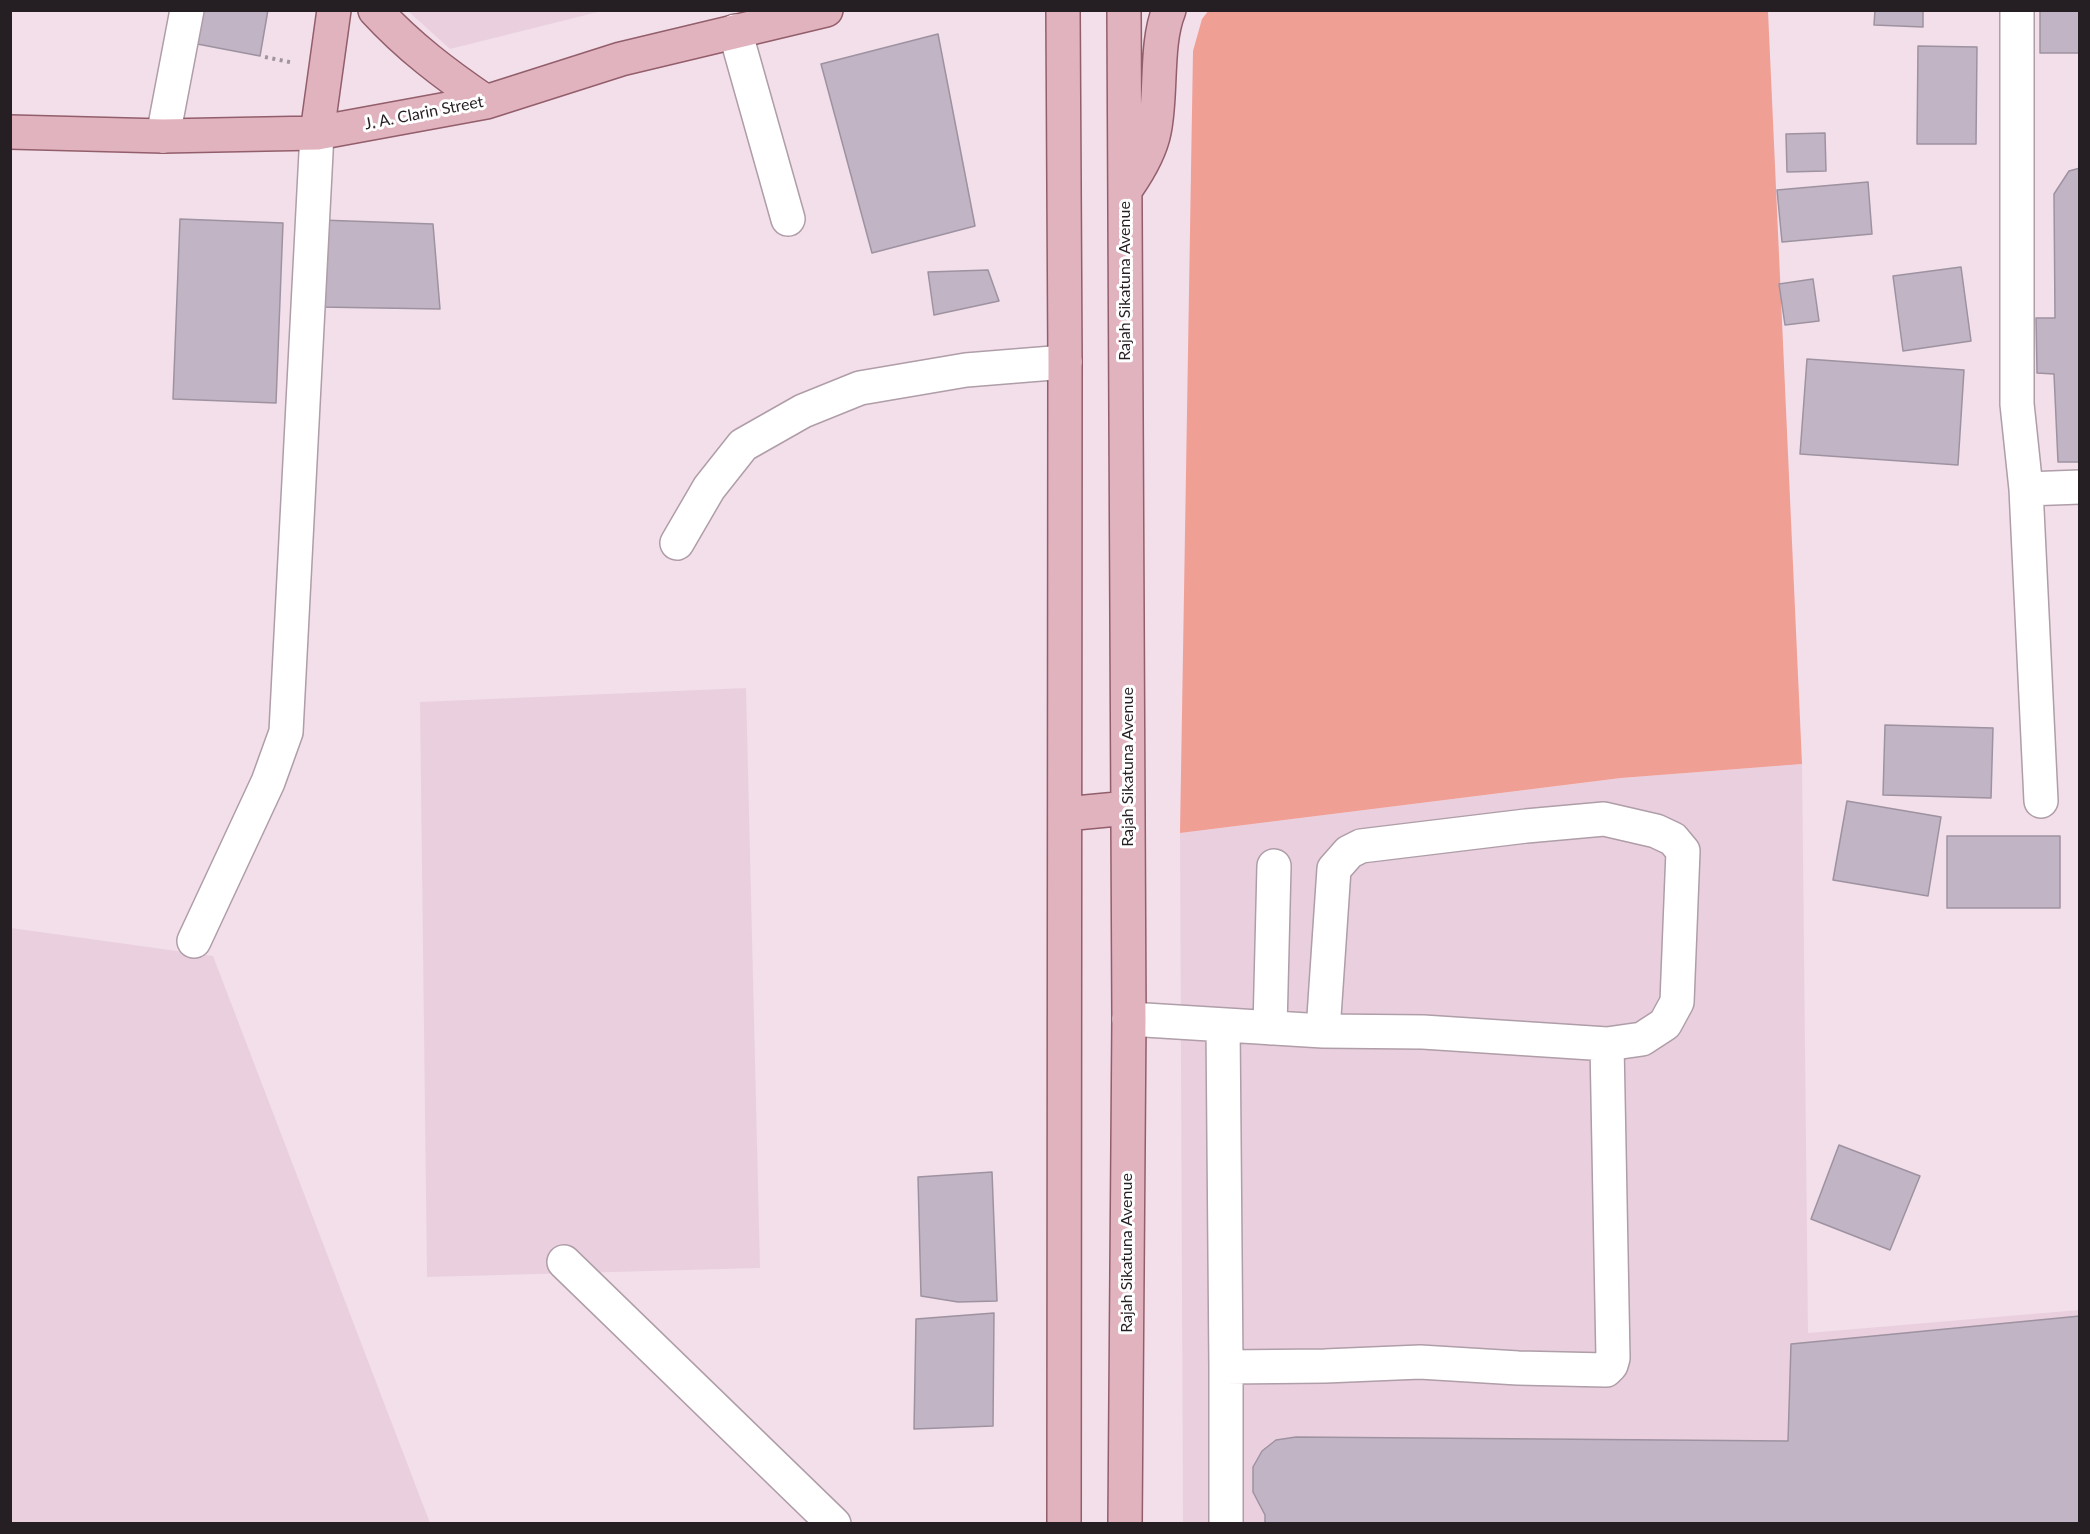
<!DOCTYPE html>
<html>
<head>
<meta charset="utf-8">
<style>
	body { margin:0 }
	#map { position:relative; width:2090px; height:1534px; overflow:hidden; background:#f2dfea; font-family:Lato,sans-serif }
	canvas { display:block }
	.frame { position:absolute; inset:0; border:12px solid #251e22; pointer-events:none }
</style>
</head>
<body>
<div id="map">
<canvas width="2090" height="1534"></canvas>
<div class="frame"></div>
</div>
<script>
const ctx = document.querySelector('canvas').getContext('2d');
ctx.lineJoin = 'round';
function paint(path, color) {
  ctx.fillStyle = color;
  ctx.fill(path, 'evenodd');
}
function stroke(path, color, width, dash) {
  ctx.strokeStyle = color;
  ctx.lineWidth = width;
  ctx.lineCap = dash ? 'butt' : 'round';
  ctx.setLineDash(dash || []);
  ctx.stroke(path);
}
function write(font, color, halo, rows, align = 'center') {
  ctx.font = font + ' Lato,sans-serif';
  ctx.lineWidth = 6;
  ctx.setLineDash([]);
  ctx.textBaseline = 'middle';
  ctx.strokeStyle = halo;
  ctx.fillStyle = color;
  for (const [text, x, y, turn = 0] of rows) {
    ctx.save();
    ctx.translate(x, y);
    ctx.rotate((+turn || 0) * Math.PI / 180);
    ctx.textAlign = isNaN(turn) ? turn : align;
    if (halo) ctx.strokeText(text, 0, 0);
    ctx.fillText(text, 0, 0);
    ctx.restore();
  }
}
const built = new Path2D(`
	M 408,11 L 602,11 L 450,49 Z
	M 746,688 L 760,1268 L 427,1277 L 420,702 Z
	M 1802,764 L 1808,1333 L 2079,1310 L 2079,1523 L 1183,1523 L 1180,833 L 1621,778 Z
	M 11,928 L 213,956 L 430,1523 L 11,1524 Z`);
const green = new Path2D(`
	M 1209,10 L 1768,11 L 1802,764 L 1621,778 L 1180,833 L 1193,51 L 1202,19 Z`);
const building = new Path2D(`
	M 197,10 L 268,10 L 260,56 L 192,43 Z
	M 1875,10 L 1923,10 L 1923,27 L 1874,25 Z
	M 2040,10 L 2080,10 L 2080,53 L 2040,53 Z
	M 938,34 L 975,226 L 872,253 L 821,64 Z
	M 1918,46 L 1977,47 L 1976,144 L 1917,144 Z
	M 1825,133 L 1826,171 L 1787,172 L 1786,134 Z
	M 2080,168 L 2080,462 L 2058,462 L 2054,374 L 2037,373 L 2036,318 L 2055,318 L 2054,194 L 2069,171 Z
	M 1868,182 L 1872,234 L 1782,242 L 1777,190 Z
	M 180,219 L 283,223 L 276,403 L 173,399 Z
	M 321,220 L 433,224 L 440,309 L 320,307 Z
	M 1961,267 L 1971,341 L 1903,351 L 1893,276 Z
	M 988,270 L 999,301 L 934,315 L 928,272 Z
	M 1813,279 L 1819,321 L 1785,325 L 1779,284 Z
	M 1807,359 L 1964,370 L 1958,465 L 1800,454 Z
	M 1885,725 L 1993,728 L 1991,798 L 1883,795 Z
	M 1847,801 L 1941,817 L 1928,896 L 1833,880 Z
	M 1947,836 L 2060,836 L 2060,908 L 1947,908 Z
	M 1839,1145 L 1920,1176 L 1890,1250 L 1811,1219 Z
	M 992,1172 L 997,1301 L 958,1302 L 921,1296 L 918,1177 Z
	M 994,1313 L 993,1426 L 914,1429 L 916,1319 Z
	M 2080,1316 L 2080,1524 L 1265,1524 L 1265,1515 L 1253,1492 L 1253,1467 L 1262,1451 L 1276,1440 L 1296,1437 L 1788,1441 L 1791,1344 Z`);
const path = new Path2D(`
	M 265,57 L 294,63`);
const minor = new Path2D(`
	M 2017,10 L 2017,404 L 2026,489 L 2080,487
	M 735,31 L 788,219
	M 163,136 L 187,10
	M 2026,489 L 2041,801
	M 677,543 L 709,488 L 743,445 L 803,411 L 860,388 L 966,370 L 1065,362
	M 194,941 L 268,782 L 286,732 L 317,133
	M 1129,1019 L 1323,1031 L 1423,1032 L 1607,1044 L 1642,1039 L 1665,1024 L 1677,1002 L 1683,851 L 1673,839 L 1656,831 L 1604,819 L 1526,826 L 1361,846 L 1349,852 L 1334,869 L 1323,1031
	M 1223,1025 L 1226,1367 L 1325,1366 L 1420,1362 L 1518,1368 L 1606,1370 L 1611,1365 L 1613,1358 L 1607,1044
	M 1270,1028 L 1274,866
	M 564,1262 L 834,1524
	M 1226,1524 L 1226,1367`);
const major = new Path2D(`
	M 375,10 C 409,47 445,74 486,102
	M 1063,10 L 1065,362 L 1064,1524
	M 1124,10 L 1129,1019 L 1125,1524
	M 10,132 L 163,136 L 317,133 L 486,102 L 621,59 L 826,10
	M 317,133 L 334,10
	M 1128,186 C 1139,170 1150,152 1154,132 C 1162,96 1155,44 1169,10
	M 1065,814 L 1128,808`);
const streetNames = [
	["J. A. Clarin Street",424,113,-11],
	["Rajah Sikatuna Avenue",1125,281,-90],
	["Rajah Sikatuna Avenue",1128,767,-90],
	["Rajah Sikatuna Avenue",1127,1253,-90]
];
paint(built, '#ead0df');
paint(green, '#f09f95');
paint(building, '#c1b4c4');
stroke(building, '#9e92a1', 1.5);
stroke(minor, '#af9da7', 36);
stroke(major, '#925e6b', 36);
stroke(path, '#a1939b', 4, [3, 4.5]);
stroke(minor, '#fff', 33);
stroke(major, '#e1b3be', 33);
write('16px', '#251e22', '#fff', streetNames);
</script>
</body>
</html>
